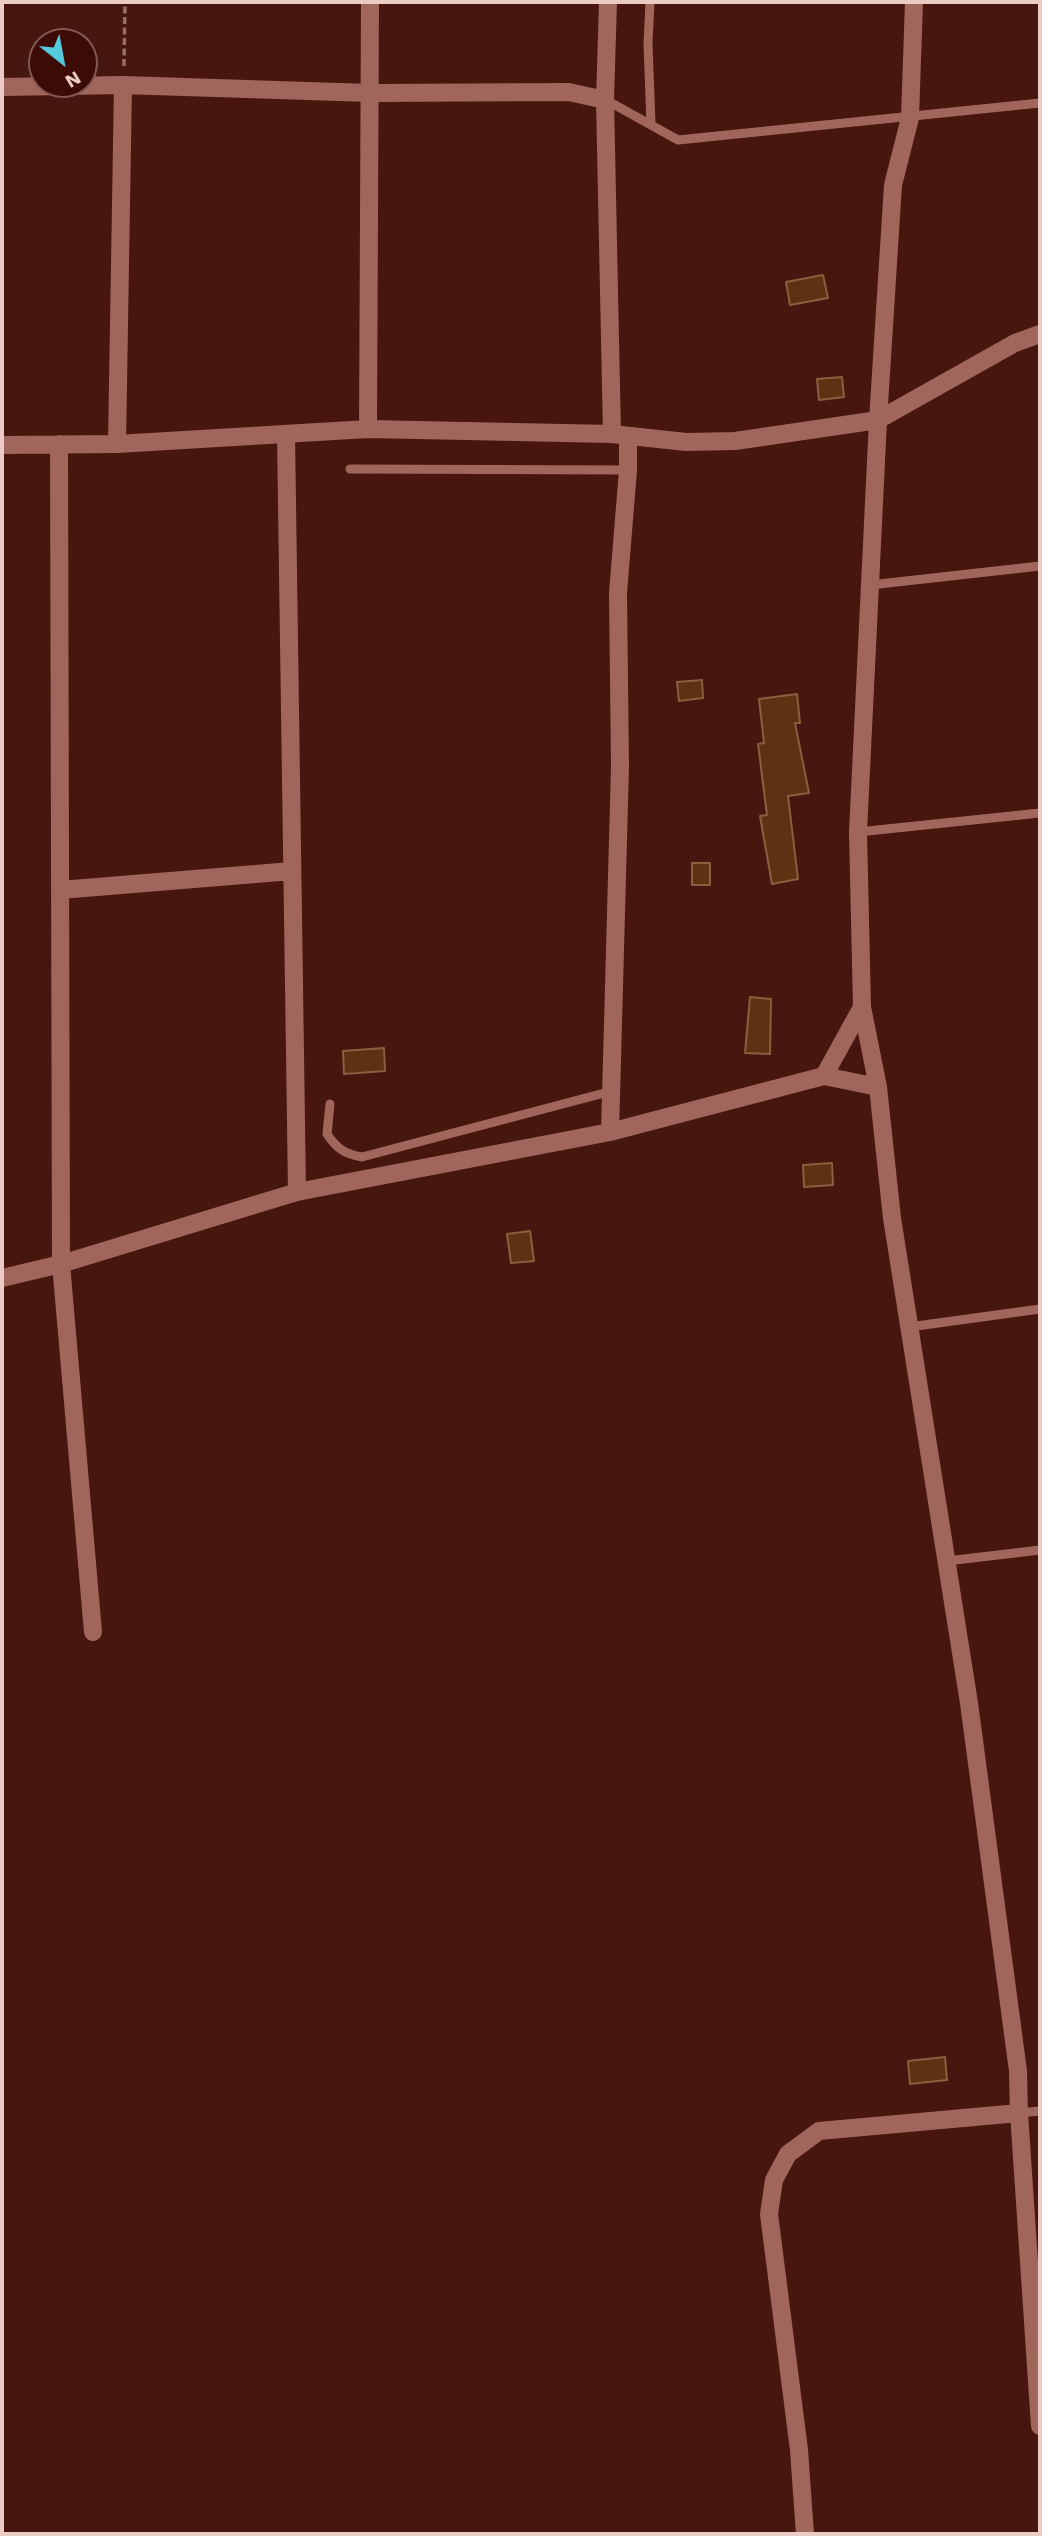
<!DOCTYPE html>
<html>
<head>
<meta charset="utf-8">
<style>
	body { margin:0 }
	#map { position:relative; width:1042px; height:2536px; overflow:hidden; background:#47160e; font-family:"Work Sans",sans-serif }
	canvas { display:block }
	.frame { position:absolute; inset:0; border:4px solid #eccbc5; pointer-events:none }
	.north { position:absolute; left:28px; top:28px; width:70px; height:70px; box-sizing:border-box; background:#3c0b05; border:2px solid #825852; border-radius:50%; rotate:149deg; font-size:19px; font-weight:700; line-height:28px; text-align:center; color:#eccbc5 }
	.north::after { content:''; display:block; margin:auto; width:24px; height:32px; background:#55cadf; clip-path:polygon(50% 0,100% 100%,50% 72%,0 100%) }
</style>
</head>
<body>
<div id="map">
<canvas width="1042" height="2536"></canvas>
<div class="frame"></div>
<div class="north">N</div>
</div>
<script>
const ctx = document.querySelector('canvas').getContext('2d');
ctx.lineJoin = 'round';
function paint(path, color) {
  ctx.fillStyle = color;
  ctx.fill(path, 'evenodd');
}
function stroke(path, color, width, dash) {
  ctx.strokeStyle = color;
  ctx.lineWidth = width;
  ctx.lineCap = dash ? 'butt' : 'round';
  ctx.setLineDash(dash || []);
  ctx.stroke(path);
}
const building = new Path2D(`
	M 823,275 L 828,298 L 790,305 L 786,282 Z
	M 842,377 L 844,397 L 819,400 L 817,379 Z
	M 702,680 L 703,698 L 679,701 L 677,682 Z
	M 797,694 L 800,723 L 795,723 L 809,793 L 788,796 L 798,879 L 772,884 L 760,816 L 767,815 L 758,744 L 764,743 L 759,699 Z
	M 692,863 L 710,863 L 710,885 L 692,885 Z
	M 750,997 L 771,999 L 770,1054 L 745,1053 Z
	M 384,1048 L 385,1071 L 344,1074 L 343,1051 Z
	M 832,1163 L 833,1185 L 804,1187 L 803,1165 Z
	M 530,1231 L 534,1261 L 511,1263 L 507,1234 Z
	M 945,2057 L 947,2080 L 910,2084 L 908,2061 Z`);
const path = new Path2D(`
	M 124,66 L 125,2`);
const service = new Path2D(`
	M 650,2 L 648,43 L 651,125
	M 606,100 L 678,140 L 1040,103
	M 350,469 L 628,470
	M 870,585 L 1040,566
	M 858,832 L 1040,813
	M 330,1104 L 327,1134 C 337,1149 345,1154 362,1157 L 612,1091
	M 909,1327 L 1040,1309
	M 947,1561 L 1040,1550
	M 1019,2113 L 1040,2111`);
const minor = new Path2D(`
	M 608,2 L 605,100 L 612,434
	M 2,87 L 123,85 L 370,93 L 569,92 L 605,100
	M 368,429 L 370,2
	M 286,434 L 297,1192
	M 59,444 L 61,1264 L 93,1632
	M 117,444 L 123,85
	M 2,445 L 117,444 L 368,429 L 612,434 L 686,442 L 735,441 L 878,420 L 893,185 L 910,118 L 914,2
	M 60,890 L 292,871
	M 824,1076 L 862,1007
	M 610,1132 L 620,767 L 618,593 L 628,470 L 628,436
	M 2,1278 L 61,1264 L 297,1192 L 610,1132 L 824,1076 L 878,1087
	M 1019,2113 L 1040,2426
	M 805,2534 L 799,2450 L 769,2214 L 774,2180 L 788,2154 L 819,2131 L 1019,2113 L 1018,2071 L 969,1703 L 892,1218 L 878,1087 L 862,1007 L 858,832 L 878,420 L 1015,343 L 1040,334`);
paint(building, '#5e3113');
stroke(building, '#8d5d3f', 2);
stroke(path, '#966c65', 3.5, [7, 3.5]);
stroke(service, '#a0665b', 9);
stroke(minor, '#a0665b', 18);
</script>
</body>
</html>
